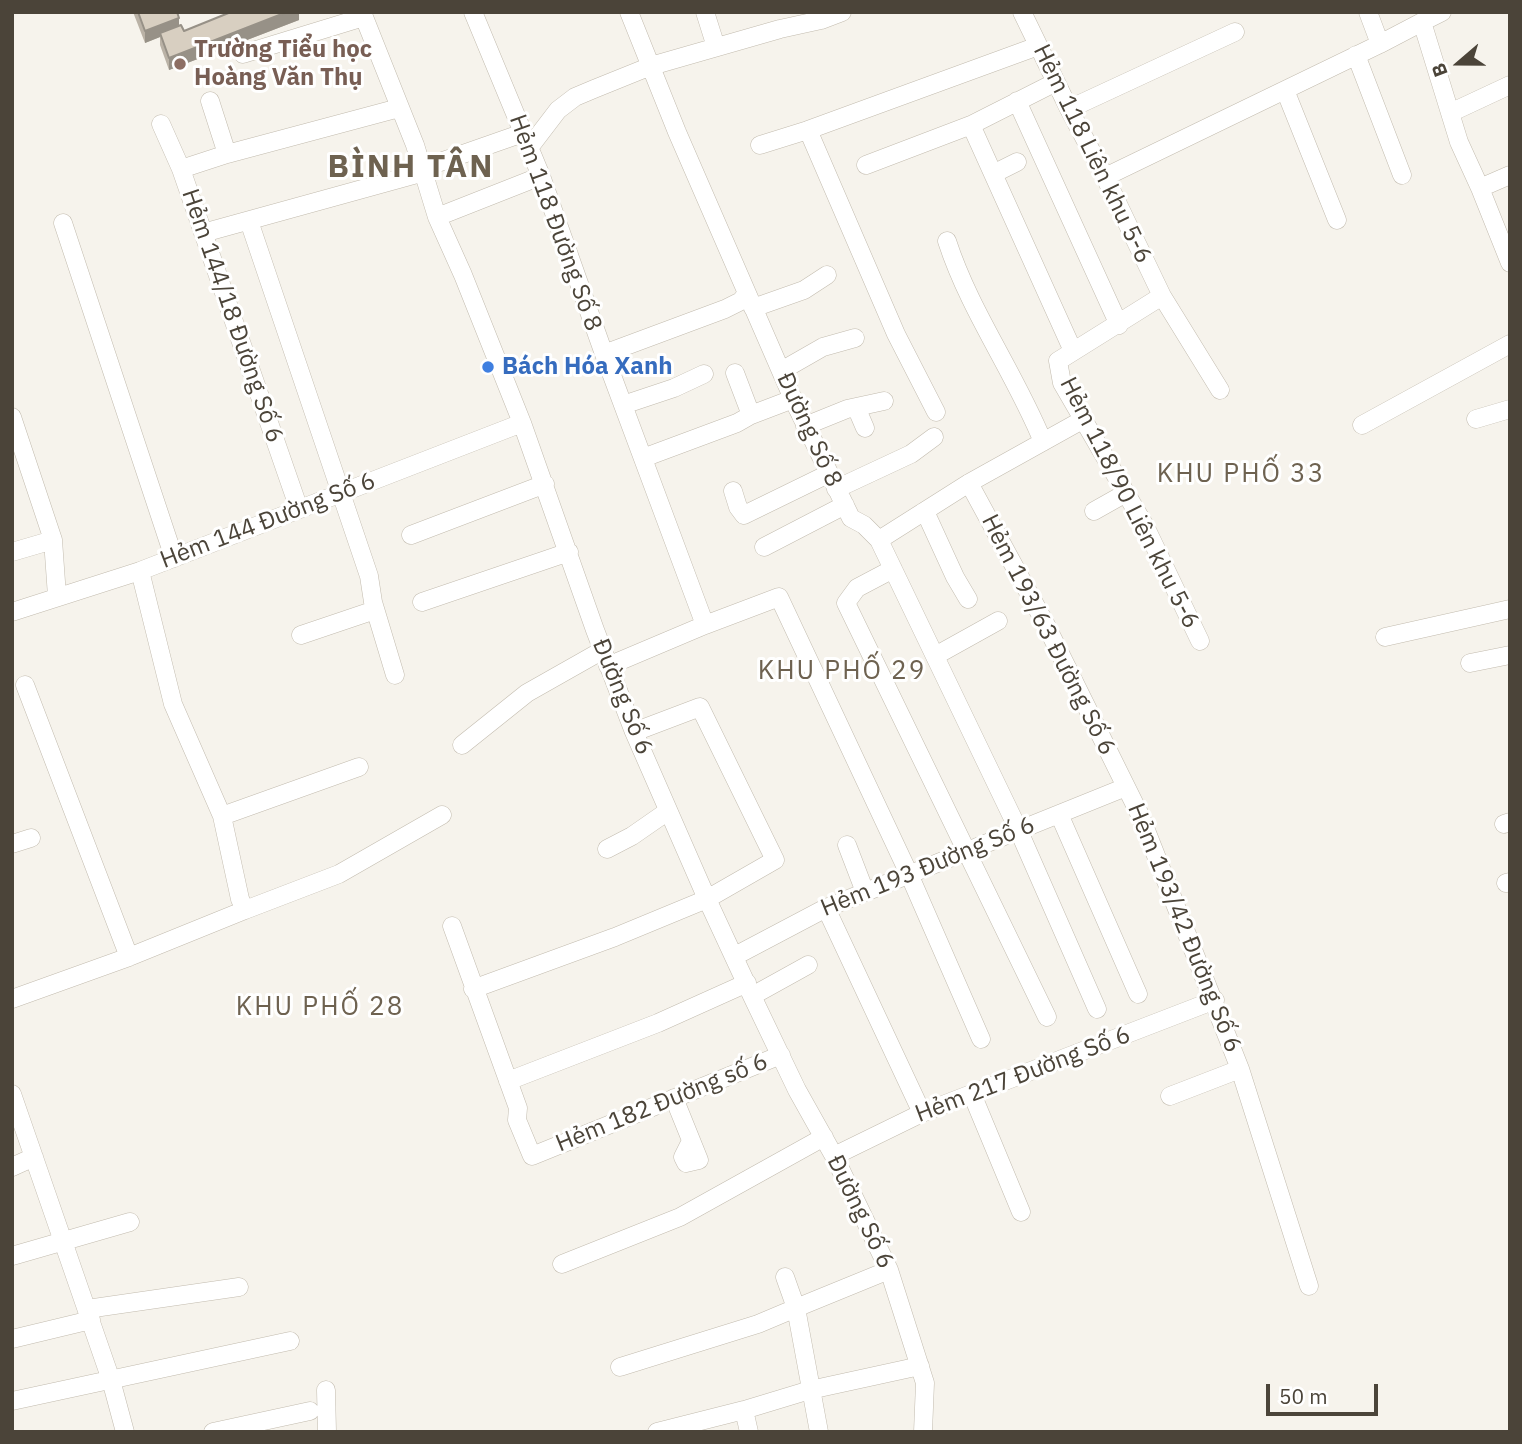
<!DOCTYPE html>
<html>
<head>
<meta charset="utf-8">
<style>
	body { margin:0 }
	#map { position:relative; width:1522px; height:1444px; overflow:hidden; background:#f6f3ec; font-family:"IBM Plex Sans",sans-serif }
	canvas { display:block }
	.frame { position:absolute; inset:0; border:14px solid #4b4439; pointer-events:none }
	.north { position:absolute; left:1424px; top:28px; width:70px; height:70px; -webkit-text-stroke:5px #fff; paint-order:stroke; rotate:250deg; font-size:19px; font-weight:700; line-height:28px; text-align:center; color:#4b4439 }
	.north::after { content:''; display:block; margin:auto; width:24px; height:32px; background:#4b4439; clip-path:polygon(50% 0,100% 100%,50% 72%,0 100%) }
	.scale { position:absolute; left:1266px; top:1384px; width:112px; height:32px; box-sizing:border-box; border:4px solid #4b4439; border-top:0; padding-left:9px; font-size:21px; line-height:24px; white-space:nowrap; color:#4b4439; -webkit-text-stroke:5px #fff; paint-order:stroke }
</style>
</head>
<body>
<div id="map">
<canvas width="1522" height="1444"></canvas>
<div class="frame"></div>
<div class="north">B</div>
<div class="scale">50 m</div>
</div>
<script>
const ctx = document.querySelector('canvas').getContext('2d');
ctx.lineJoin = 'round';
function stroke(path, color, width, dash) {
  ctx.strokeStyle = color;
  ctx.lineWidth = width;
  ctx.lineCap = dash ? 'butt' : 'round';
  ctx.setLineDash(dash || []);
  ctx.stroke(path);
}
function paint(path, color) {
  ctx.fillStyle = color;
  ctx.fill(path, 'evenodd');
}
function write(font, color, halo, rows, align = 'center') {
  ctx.font = font + ' "IBM Plex Sans",sans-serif';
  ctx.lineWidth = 6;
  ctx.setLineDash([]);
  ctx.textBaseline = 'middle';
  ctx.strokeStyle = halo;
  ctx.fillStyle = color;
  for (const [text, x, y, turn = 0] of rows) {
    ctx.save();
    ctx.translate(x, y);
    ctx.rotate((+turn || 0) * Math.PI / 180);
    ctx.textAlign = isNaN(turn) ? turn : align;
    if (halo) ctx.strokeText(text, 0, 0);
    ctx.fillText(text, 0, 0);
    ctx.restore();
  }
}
const minor = new Path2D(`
	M 362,12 L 415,145 L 437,217 L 463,275 L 522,423 L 595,630 L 634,732 L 707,899 L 752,996 L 797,1090 L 834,1156 L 889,1270 L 925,1383 L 923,1432
	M 473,12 L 541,176 L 604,354 L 705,625 L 779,597 L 909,874 L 981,1039
	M 629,12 L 677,132 L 793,399 L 851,518 L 864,525 L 879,540 L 1018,829 L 1097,1009
	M 705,12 L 716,47
	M 1022,12 L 1069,109 L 1105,177 L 1162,296 L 1220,390
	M 1368,12 L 1380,44 L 1422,22 L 1459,142 L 1480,188 L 1510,263
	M 1422,22 L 1442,12
	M 243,54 L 364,17
	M 1356,55 L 1402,175
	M 1285,90 L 1337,220
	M 210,101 L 227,154
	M 1017,101 L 1119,325
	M 1069,109 L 1235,32
	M 1450,113 L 1510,85
	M 161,124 L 181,169 L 299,509
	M 971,125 L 1073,351
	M 808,130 L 896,334 L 936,412
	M 760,145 L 808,130 L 1038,46
	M 529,148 L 558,110 L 575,97 L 594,89 L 651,66 L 780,29 L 821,20 L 842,12
	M 866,165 L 971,125 L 1056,82
	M 423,168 L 523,133
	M 181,169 L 227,154 L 399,108
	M 993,174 L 1017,162
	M 1105,177 L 1380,44
	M 1480,188 L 1510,175
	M 437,217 L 541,176
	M 249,221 L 369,576 L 373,602 L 395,675
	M 63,223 L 174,558
	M 203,233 L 424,172
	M 947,241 C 970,312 1015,373 1043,442
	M 1162,296 L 1058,361 L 1062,383 L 1145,526 L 1200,641
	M 753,308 L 804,290 L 827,275
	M 604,354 L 725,309 L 741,301 L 747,293
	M 781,371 L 823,347 L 855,338
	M 735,373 L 751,415
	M 623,405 L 674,388 L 704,374
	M 856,407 L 865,428
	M 12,417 L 53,540 L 57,596
	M 1476,419 L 1510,409
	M 1362,425 L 1510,344
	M 805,426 L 847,409 L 884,401
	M 643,458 L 737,423 L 751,415 L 793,399
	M 969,483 L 1045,623 L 1140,815 L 1240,1069 L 1309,1286
	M 836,489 L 911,454 L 934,437
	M 733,491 L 738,507 L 744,515 L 828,474
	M 1094,511 L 1126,493
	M 923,512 L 928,518 L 955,577 L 968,599
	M 411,535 L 545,484
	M 879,540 L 969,483 L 1084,419
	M 764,547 L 845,505
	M 12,552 L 53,540
	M 893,569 L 857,588 L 846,603 L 1047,1017
	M 422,602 L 569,552
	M 12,612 L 140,571 L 522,423
	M 301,635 L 375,610
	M 1385,637 L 1510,609
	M 935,656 L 998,621
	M 1470,663 L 1510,655
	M 608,666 L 705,625
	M 25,685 L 129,957
	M 462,745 L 527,693 L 603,650
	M 1059,814 L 1138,994
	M 222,816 L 359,767
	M 1504,824 L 1510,822
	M 12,844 L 31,838
	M 847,845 L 865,892
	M 607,849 L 632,836 L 668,811
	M 1506,883 L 1510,882
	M 826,908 L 922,1113
	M 245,910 L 339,874 L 442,815
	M 452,926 L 518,1108 L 517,1120 L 532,1156 L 781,1055
	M 735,956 L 826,908 L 1126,787
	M 473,989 L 615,937 L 707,899 L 775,860 L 700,707 L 634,732
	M 752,996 L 808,965
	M 12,999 L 129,957 L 245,910 L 240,899 L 222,816 L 173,704 L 140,571
	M 508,1081 L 658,1023 L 747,983
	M 12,1094 L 111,1380 L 125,1432
	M 972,1094 L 1021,1212
	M 1170,1096 L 1240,1069
	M 674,1098 L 699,1160 L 686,1163 L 683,1157 L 691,1141
	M 834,1156 L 922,1113 L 1215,1000
	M 12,1167 L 34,1157
	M 12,1256 L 130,1222
	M 562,1264 L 680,1217 L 824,1137
	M 87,1309 L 239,1287
	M 12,1339 L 91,1320
	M 620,1367 L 758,1324 L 796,1308 L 785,1277
	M 326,1390 L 327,1432
	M 12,1401 L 290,1341
	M 744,1410 L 749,1432
	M 213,1432 L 310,1411
	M 657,1432 L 744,1410 L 810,1390 L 920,1366
	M 819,1432 L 796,1308 L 889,1270`);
const wall = new Path2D(`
	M 133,12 L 177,12 L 179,26 L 184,31 L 299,12 L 299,20 L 169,70 L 160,45 L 160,37 L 145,43 Z`);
const shadedWall = new Path2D(`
	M 287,12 L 299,12 L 299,20 L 169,70 L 169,58 Z
	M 179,18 L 179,30 L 160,33 L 160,37 L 145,43 L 145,31 Z`);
const building = new Path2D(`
	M 138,12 L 177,12 L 179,18 L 145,31 Z
	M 231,12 L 287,12 L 169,58 L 160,33 L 181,25 L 184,31 Z`);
const markers = [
	[180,64,7,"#8d6e63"],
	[488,367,7,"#3f7fe0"]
];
const educationNames = [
	["Trường Tiểu học",194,50],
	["Hoàng Văn Thụ",194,78]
];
const streetNames = [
	["Hẻm 118 Liên khu 5-6",1092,154,64],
	["Hẻm 118 Đường Số 8",555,223,70],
	["Hẻm 144/18 Đường Số 6",232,316,71],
	["Đường Số 8",809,430,65],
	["Hẻm 118/90 Liên khu 5-6",1129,503,63],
	["Hẻm 144 Đường Số 6",268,521,-21],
	["Hẻm 193/63 Đường Số 6",1048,635,63],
	["Đường Số 6",622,697,68],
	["Hẻm 193 Đường Số 6",928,867,-22],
	["Hẻm 193/42 Đường Số 6",1184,928,68],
	["Hẻm 217 Đường Số 6",1023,1075,-21],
	["Hẻm 182 Đường số 6",662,1103,-22],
	["Đường Số 6",860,1212,64]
];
const shopNames = [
	["Bách Hóa Xanh",502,367]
];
const neighbourhoodNames = [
	["KHU PHỐ 33",1241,474],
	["KHU PHỐ 29",842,671],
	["KHU PHỐ 28",320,1007]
];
const districtNames = [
	["BÌNH TÂN",411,168]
];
stroke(minor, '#c2bbae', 19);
stroke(minor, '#fff', 18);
paint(wall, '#bab2a6');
paint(shadedWall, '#979187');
paint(building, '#d8cfc1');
stroke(building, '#979187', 2);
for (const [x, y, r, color] of markers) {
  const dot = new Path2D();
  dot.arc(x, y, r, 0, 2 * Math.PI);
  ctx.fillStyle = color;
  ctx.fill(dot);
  stroke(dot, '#fff', 2.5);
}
write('bold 24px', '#785e54', '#fff', educationNames, 'left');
write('24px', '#4b4439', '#fff', streetNames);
write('bold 24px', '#366cbe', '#fff', shopNames, 'left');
ctx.letterSpacing = '2px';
write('26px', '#6e6250', '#fff', neighbourhoodNames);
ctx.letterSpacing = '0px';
ctx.letterSpacing = '2px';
write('bold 32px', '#6e6250', '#fff', districtNames);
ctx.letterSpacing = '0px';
</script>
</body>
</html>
